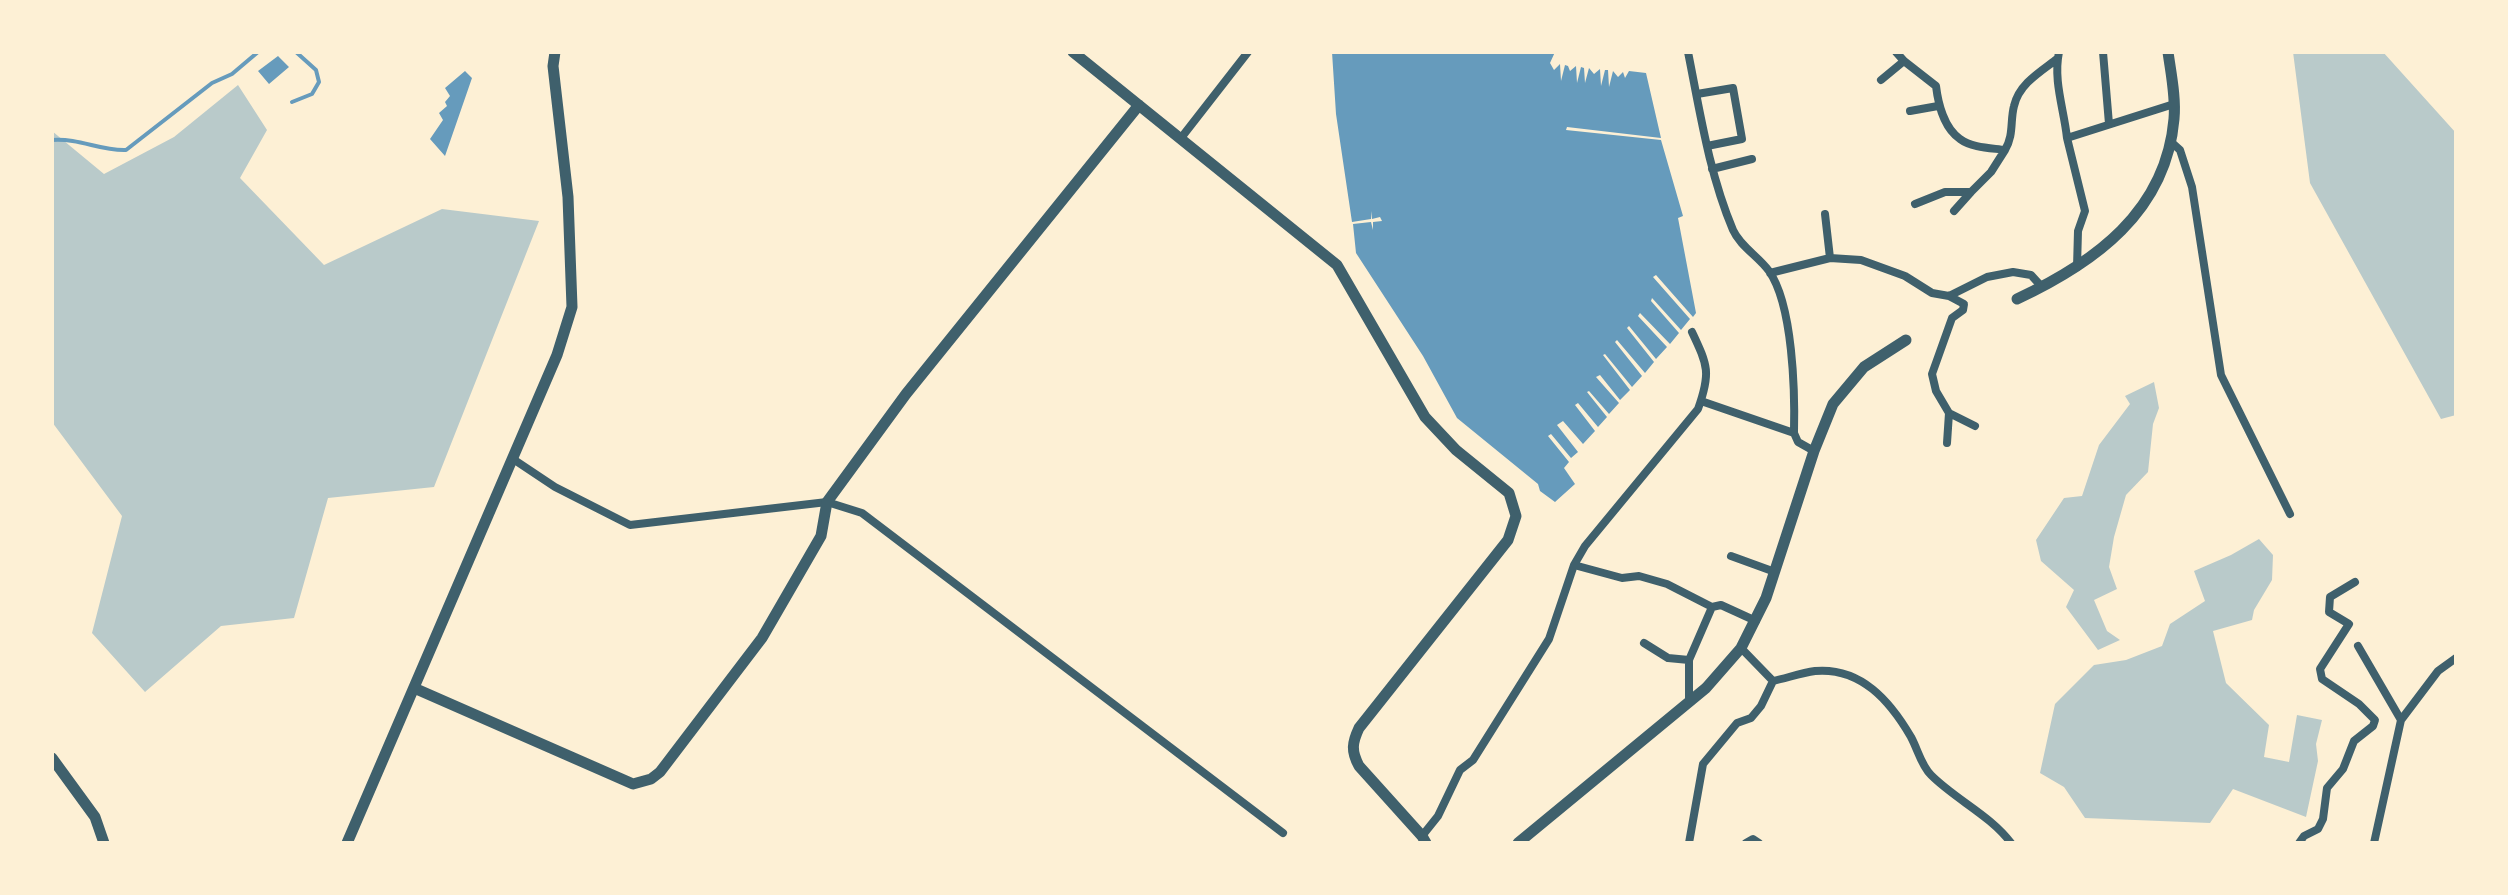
<!DOCTYPE html>
<html>
<head>
<meta charset="utf-8">
<style>
	body { margin:0 }
	#map { position:relative; width:2508px; height:895px; overflow:hidden; background:#fdf0d5; font-family:"Archivo Narrow",sans-serif }
	canvas { display:block }
	.frame { position:absolute; inset:0; border:54px solid #fdf0d5; pointer-events:none }
</style>
</head>
<body>
<div id="map">
<canvas width="2508" height="895"></canvas>
<div class="frame"></div>
</div>
<script>
const ctx = document.querySelector('canvas').getContext('2d');
ctx.lineJoin = 'round';
function paint(path, color) {
  ctx.fillStyle = color;
  ctx.fill(path, 'evenodd');
}
function stroke(path, color, width, dash) {
  ctx.strokeStyle = color;
  ctx.lineWidth = width;
  ctx.lineCap = dash ? 'butt' : 'round';
  ctx.setLineDash(dash || []);
  ctx.stroke(path);
}
const green = new Path2D(`
	M 2293,52 L 2383,52 L 2456,133 L 2456,415 L 2441,419 L 2310,183 Z
	M 238,85 L 267,130 L 240,178 L 324,265 L 442,209 L 539,221 L 434,487 L 328,498 L 294,618 L 221,626 L 145,692 L 92,633 L 122,516 L 52,422 L 52,131 L 104,174 L 174,137 Z
	M 2154,382 L 2159,408 L 2153,424 L 2148,472 L 2126,495 L 2114,537 L 2109,567 L 2117,589 L 2094,600 L 2107,631 L 2120,640 L 2098,650 L 2066,607 L 2074,590 L 2041,561 L 2036,540 L 2064,498 L 2082,496 L 2099,445 L 2130,404 L 2125,396 Z
	M 2259,539 L 2273,555 L 2272,580 L 2254,610 L 2252,620 L 2213,631 L 2226,683 L 2269,725 L 2264,757 L 2289,762 L 2297,715 L 2322,720 L 2316,744 L 2318,761 L 2306,817 L 2233,789 L 2210,823 L 2085,818 L 2064,787 L 2040,773 L 2055,704 L 2094,665 L 2126,660 L 2162,646 L 2170,624 L 2205,601 L 2194,571 L 2231,555 Z`);
const water = new Path2D(`
	M 1332,52 L 1555,52 L 1550,63 L 1554,70 L 1560,64 L 1561,81 L 1565,65 L 1568,66 L 1570,71 L 1576,66 L 1577,83 L 1581,67 L 1584,68 L 1585,83 L 1589,68 L 1594,74 L 1600,69 L 1601,86 L 1605,70 L 1608,70 L 1609,87 L 1613,71 L 1618,77 L 1623,72 L 1625,78 L 1629,71 L 1646,73 L 1661,138 L 1567,127 L 1566,130 L 1661,140 L 1683,216 L 1678,218 L 1696,313 L 1693,317 L 1656,275 L 1653,277 L 1690,319 L 1681,330 L 1652,298 L 1651,301 L 1679,333 L 1670,344 L 1640,313 L 1638,316 L 1667,347 L 1656,359 L 1629,326 L 1627,328 L 1654,362 L 1645,373 L 1617,340 L 1615,342 L 1642,376 L 1632,387 L 1605,354 L 1603,355 L 1630,390 L 1620,400 L 1600,375 L 1596,377 L 1619,403 L 1609,414 L 1589,391 L 1587,392 L 1607,417 L 1598,427 L 1578,403 L 1575,405 L 1595,431 L 1583,444 L 1563,421 L 1557,425 L 1578,452 L 1571,458 L 1551,434 L 1548,436 L 1569,462 L 1564,468 L 1575,484 L 1555,502 L 1540,491 L 1538,484 L 1457,418 L 1423,356 L 1356,253 L 1353,224 L 1371,222 L 1373,230 L 1373,222 L 1382,221 L 1380,217 L 1372,219 L 1371,211 L 1371,219 L 1352,222 L 1336,114 Z
	M 278,56 L 289,67 L 269,84 L 258,71 Z
	M 465,71 L 472,78 L 445,156 L 430,139 L 443,120 L 439,113 L 447,106 L 445,102 L 450,96 L 445,88 Z`);
const stream = new Path2D(`
	M 292,102 L 312,94 L 319,82 L 316,70 L 296,52
	M 52,140 C 80,138 100,151 126,150 L 212,83 L 232,74 L 258,52`);
const minor = new Path2D(`
	M 1688,52 C 1700,112 1709,173 1733,230 C 1740,246 1759,257 1769,271 C 1793,305 1795,392 1794,433 L 1798,442 L 1814,451
	M 1896,52 L 1904,61 L 1936,86 C 1938,103 1944,128 1960,139 C 1972,148 1992,148 2005,150 C 2014,135 2010,121 2014,106 C 2019,84 2040,72 2057,59
	M 2059,52 C 2053,81 2064,109 2067,138 L 2174,104
	M 2103,52 L 2109,124
	M 1881,80 L 1904,61
	M 1697,94 L 1733,88 L 1742,139 L 1707,146
	M 1910,111 L 1938,106
	M 1181,138 L 1248,52
	M 2067,138 L 2085,211 L 2078,231 L 2077,267
	M 2170,141 L 2180,150 L 2192,187 L 2221,375 L 2290,514
	M 1712,169 L 1752,159
	M 1915,204 L 1945,192 L 1971,192 L 1991,172 L 2005,150
	M 1954,211 L 1971,192
	M 1825,214 L 1830,258
	M 1770,273 L 1830,258 L 1861,260 L 1905,276 L 1932,293 L 1949,296 L 1987,277 L 2013,272 L 2031,275 L 2042,287
	M 1701,401 L 1794,433
	M 1949,413 L 1975,426
	M 1947,443 L 1949,413 L 1936,391 L 1932,374 L 1952,318 L 1963,310 L 1964,304 L 1949,296
	M 513,459 L 555,487 L 630,525 L 827,502 L 862,513 L 1283,833
	M 1731,556 L 1775,572
	M 1574,565 L 1622,578 L 1639,576 L 1667,584 L 1712,607 L 1721,605 L 1756,621
	M 1644,643 L 1668,658 L 1689,660
	M 2358,646 L 2401,720
	M 1773,681 C 1787,678 1801,673 1815,671 C 1861,667 1890,701 1911,737 C 1918,750 1921,765 1931,775 C 1956,800 1990,815 2011,843
	M 1689,702 L 1689,660 L 1712,607
	M 1422,836 L 1438,816 L 1460,770 L 1473,760 L 1549,639 L 1574,565 L 1585,546 L 1698,409 C 1711,373 1708,366 1692,332
	M 1689,843 L 1703,764 L 1737,723 L 1751,718 L 1761,706 L 1773,681 L 1741,648
	M 1746,843 L 1753,839 L 1759,843
	M 2299,843 L 2304,836 L 2318,829 L 2323,819 L 2327,788 L 2343,769 L 2354,741 L 2373,726 L 2375,720 L 2359,704 L 2322,679 L 2320,669 L 2349,624 L 2329,612 L 2330,597 L 2355,582
	M 2374,843 L 2401,720 L 2438,671 L 2456,658`);
const tertiary = new Path2D(`
	M 1073,52 L 1337,265 L 1425,417 L 1456,450 L 1509,493 L 1516,516 L 1508,540 L 1359,728 C 1352,743 1351,751 1359,766 L 1422,836 L 1426,843
	M 2017,299 C 2094,263 2166,212 2174,119 C 2176,97 2171,74 2168,52
	M 414,688 L 633,784 L 651,779 L 660,772 L 762,638 L 821,536 L 827,502 L 906,394 L 1139,105
	M 52,758 L 95,817 L 104,843
	M 347,843 L 557,355 L 572,307 L 568,197 L 553,66 L 555,52
	M 1518,843 L 1706,688 L 1741,648 L 1766,598 L 1814,451 L 1833,404 L 1864,367 L 1906,340`);
paint(green, '#b9caca');
paint(water, '#669bbc');
stroke(stream, '#669bbc', 4);
stroke(minor, '#3f606c', 8);
stroke(tertiary, '#3f606c', 11);
</script>
</body>
</html>
